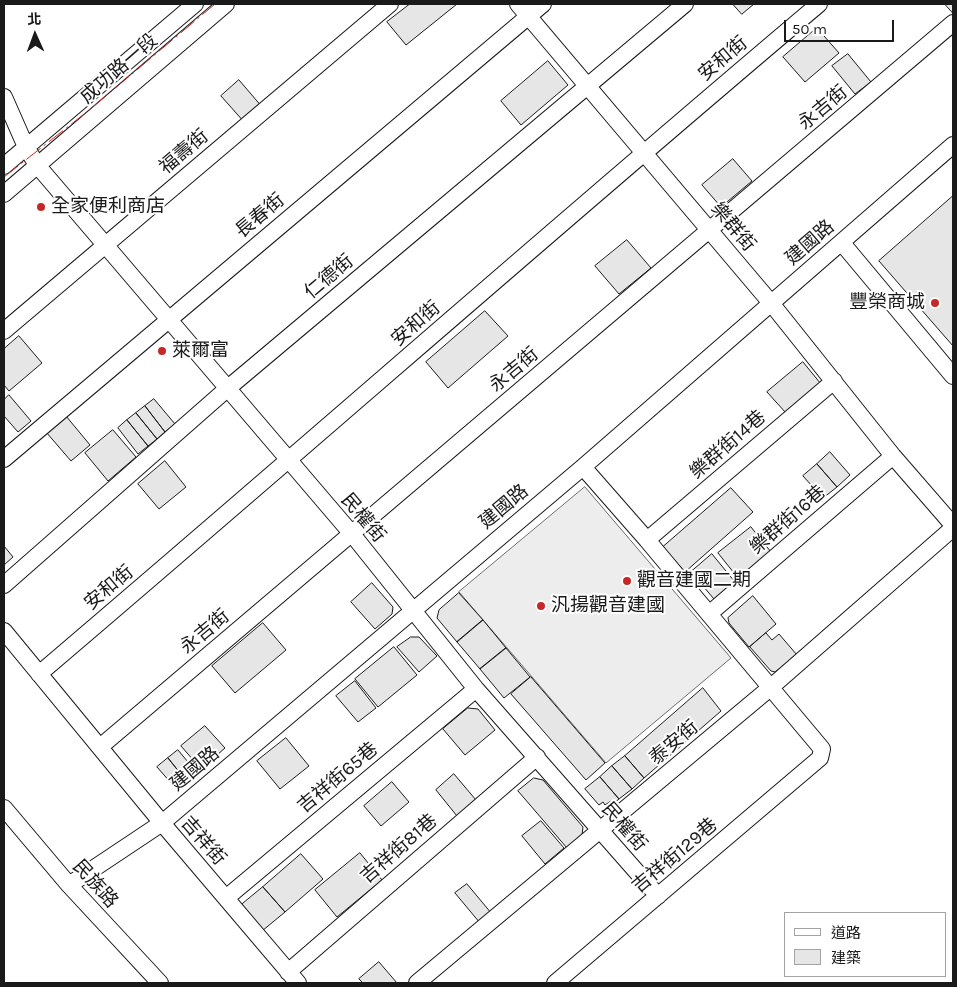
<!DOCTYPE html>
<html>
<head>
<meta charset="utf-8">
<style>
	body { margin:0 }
	#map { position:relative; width:957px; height:987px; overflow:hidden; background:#fff; font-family:Karla,"Noto Sans TC",sans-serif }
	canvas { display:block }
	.frame { position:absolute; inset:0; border:5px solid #1a1a1a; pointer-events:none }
	.legend { position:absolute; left:784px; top:912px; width:162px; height:65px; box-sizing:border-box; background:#fff; border:1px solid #a3a3a3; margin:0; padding:6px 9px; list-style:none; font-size:15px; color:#1a1a1a }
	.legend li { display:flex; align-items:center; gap:10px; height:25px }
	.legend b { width:25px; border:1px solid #a3a3a3 }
	.north { position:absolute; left:10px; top:10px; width:50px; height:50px; -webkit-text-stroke:4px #fff; paint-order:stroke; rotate:358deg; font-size:14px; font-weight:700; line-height:20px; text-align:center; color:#1a1a1a }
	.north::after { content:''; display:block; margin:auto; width:18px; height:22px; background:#1a1a1a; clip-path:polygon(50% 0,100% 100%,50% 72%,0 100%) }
	.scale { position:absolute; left:784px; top:20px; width:110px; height:22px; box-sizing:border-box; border:2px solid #1a1a1a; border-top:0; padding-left:6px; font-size:15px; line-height:18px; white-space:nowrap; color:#1a1a1a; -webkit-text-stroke:4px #fff; paint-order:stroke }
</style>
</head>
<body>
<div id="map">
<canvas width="957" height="987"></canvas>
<div class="frame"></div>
<ul class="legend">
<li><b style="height:6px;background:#fff"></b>道路</li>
<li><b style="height:14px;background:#e6e6e6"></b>建築</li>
</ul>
<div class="north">北</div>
<div class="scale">50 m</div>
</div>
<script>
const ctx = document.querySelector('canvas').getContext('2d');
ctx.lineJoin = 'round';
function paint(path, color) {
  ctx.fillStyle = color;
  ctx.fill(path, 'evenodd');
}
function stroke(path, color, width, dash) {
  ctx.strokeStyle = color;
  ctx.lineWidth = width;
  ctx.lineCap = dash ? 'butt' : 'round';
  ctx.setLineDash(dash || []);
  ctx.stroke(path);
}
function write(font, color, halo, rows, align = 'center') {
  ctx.font = font + ' Karla,"Noto Sans TC",sans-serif';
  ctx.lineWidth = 4;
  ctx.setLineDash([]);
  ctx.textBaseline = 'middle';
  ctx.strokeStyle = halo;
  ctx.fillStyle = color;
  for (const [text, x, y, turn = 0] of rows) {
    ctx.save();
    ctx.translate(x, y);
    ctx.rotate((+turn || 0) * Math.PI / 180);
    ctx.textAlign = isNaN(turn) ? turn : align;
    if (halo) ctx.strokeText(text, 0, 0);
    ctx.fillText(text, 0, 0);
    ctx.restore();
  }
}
const built = new Path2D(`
	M 585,487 L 731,658 L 606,763 L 459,592 Z`);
const building = new Path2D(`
	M 410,4 L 457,4 L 406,45 L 387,22 Z
	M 733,4 L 754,4 L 742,14 Z
	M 945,4 L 953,4 L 953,13 Z
	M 817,28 L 839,53 L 805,82 L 783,57 Z
	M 848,54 L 871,82 L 855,94 L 832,66 Z
	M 548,61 L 568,85 L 521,125 L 501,101 Z
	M 239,80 L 263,108 L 245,123 L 221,96 Z
	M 733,159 L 752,181 L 721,207 L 702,185 Z
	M 953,196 L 953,346 L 879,261 Z
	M 627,240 L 651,268 L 619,294 L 595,266 Z
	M 485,311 L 508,336 L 448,388 L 426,362 Z
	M 19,336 L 42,363 L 9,391 L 4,385 L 4,349 Z
	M 803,362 L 821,384 L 786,413 L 767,392 Z
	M 9,395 L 31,421 L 18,432 L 4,416 L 4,400 Z
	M 154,399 L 175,424 L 165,432 L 145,406 Z
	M 145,406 L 165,432 L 157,439 L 136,413 Z
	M 136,413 L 157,439 L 148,446 L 127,420 Z
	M 66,416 L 90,445 L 71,461 L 46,432 Z
	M 127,420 L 148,446 L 138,454 L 118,428 Z
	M 113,430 L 136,457 L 108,481 L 85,453 Z
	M 830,452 L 850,475 L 837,487 L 817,464 Z
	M 165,461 L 186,487 L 159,509 L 138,484 Z
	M 817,464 L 837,487 L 823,498 L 803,476 Z
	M 731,488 L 753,512 L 685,572 L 663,547 Z
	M 751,527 L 771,552 L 738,578 L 718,553 Z
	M 4,546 L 13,557 L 4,565 Z
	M 712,554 L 735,582 L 714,599 L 691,572 Z
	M 372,583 L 393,607 L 392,614 L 375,629 L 351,602 Z
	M 459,593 L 483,620 L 457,642 L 437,618 L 439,610 Z
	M 753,596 L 776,624 L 749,647 L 729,623 L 728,618 Z
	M 483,620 L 506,648 L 480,669 L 457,642 Z
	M 263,623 L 286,650 L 235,693 L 212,666 Z
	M 766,633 L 772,640 L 779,634 L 797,655 L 775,672 L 771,671 L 750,647 Z
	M 411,637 L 419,637 L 437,656 L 419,672 L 397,647 Z
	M 394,647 L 417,675 L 378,707 L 355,679 Z
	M 506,648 L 530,677 L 504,698 L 480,669 Z
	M 531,677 L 605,763 L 586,780 L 511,694 Z
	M 355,681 L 376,708 L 358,722 L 336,696 Z
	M 703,688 L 721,711 L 644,778 L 625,756 Z
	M 468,708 L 478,709 L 495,730 L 465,755 L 443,729 Z
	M 205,726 L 225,748 L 201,769 L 181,746 Z
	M 286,738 L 309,766 L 280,789 L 257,761 Z
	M 178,750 L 198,774 L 188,783 L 168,758 Z
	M 625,756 L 644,778 L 632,789 L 612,766 Z
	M 168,758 L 188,783 L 178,791 L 157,767 Z
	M 612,766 L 632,789 L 619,799 L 600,777 Z
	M 454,774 L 476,800 L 457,816 L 436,790 Z
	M 600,777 L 619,799 L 613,804 L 611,801 L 605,805 L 603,802 L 599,805 L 585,789 Z
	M 534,778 L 543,780 L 583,827 L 582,835 L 567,848 L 518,791 Z
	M 392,782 L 409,802 L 381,826 L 364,806 Z
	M 541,821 L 564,848 L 545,864 L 522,836 Z
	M 360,853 L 382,880 L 337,917 L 315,890 Z
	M 301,854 L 323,879 L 285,912 L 263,887 Z
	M 467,884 L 492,914 L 480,923 L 455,893 Z
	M 263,887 L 285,912 L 262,931 L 240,906 Z
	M 379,962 L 397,983 L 363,983 L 359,979 Z`);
const minor = new Path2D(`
	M 518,4 L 771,303 L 893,456 L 953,525
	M 4,97 L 26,147 L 37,165 L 352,534 L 476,689 L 658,896
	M 4,166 L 195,4
	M 4,194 L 226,4
	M 842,243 L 953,376
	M 4,331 L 390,4
	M 4,459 L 543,4
	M 647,540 L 834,381
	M 4,585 L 228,388 L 685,4
	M 709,614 L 893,456
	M 4,631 L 162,823 L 298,983
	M 39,674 C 300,452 557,225 819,4
	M 100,747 L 953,23
	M 4,808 L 69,885 L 160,983
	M 69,885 L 162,823 L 583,467 L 953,145
	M 226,898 L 476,689
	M 288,972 L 537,757
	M 417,983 L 770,688 L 953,528
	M 555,983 L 820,758 L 822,749 L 647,540 L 583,467`);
const power = new Path2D(`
	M 4,177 L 88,111 L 215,4`);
const markers = [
	[41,207,5,"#c62828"],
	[935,303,5,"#c62828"],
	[162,351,5,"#c62828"],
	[627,581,5,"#c62828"],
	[541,606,5,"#c62828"]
];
const streetNames = [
	["安和街",723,59,-40],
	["成功路一段",119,69,-41],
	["永吉街",823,108,-40],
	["福壽街",184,152,-40],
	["長春街",260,216,-40],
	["樂群街",733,227,50],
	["建國路",810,243,-41],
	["仁德街",329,277,-40],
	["安和街",416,324,-41],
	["永吉街",514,370,-40],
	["樂群街14巷",728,445,-41],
	["建國路",504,507,-40],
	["民權街",363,518,50],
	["樂群街16巷",788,520,-41],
	["安和街",109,588,-40],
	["永吉街",205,632,-40],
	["泰安街",674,743,-40],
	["建國路",195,769,-40],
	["吉祥街65巷",338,778,-40],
	["民權街",624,827,49],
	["吉祥街",203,841,49],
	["吉祥街81巷",399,849,-41],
	["吉祥街129巷",675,856,-40],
	["民族路",95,884,48]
];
const poiNames = [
	["全家便利商店",51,207],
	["豐榮商城",925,303,"right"],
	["萊爾富",172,351],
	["觀音建國二期",637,581],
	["汎揚觀音建國",551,606]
];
paint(built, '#ededed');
stroke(built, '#6a6a6a', 1);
paint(building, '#e6e6e6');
stroke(building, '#1a1a1a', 1);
stroke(minor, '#1a1a1a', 18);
stroke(minor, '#fff', 16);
stroke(power, '#c62828', 1, [18, 4, 2.5, 4]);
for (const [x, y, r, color] of markers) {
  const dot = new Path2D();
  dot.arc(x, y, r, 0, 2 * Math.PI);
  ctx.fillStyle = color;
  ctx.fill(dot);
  stroke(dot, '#fff', 2);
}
write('19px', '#1a1a1a', '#fff', streetNames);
write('19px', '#1a1a1a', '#fff', poiNames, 'left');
</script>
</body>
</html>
